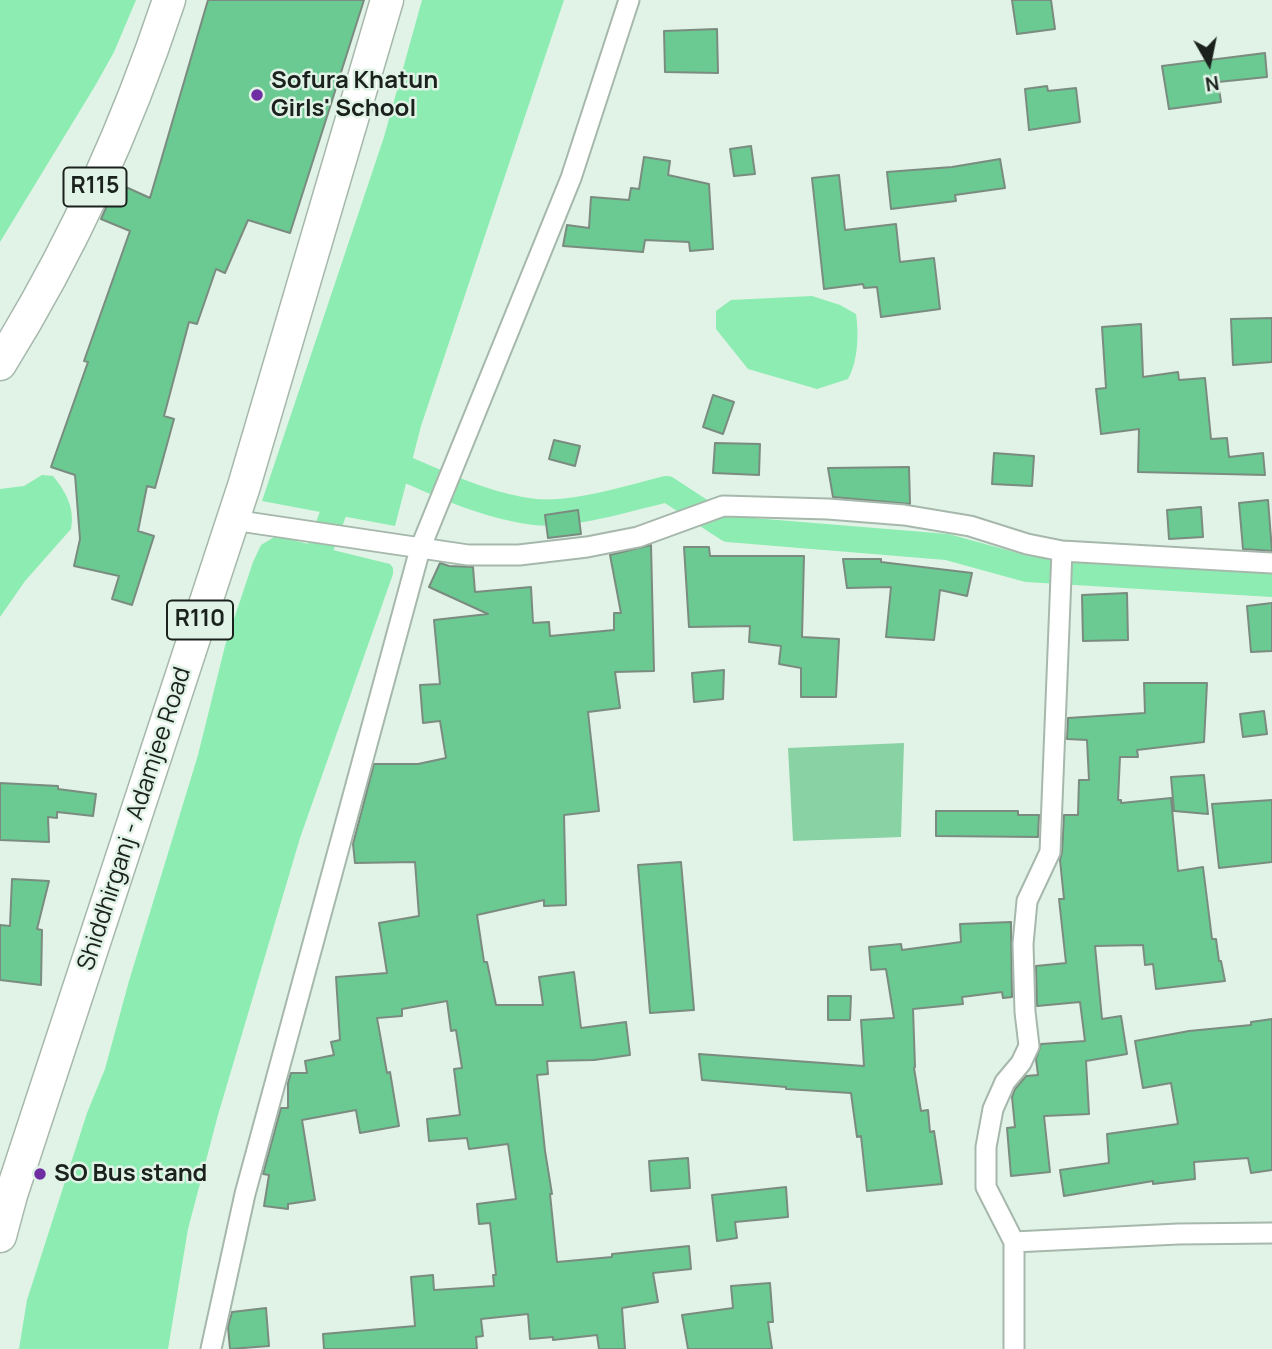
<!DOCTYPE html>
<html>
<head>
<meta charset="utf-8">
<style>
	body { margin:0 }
	#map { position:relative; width:1272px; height:1349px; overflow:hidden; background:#e0f3e6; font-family:Manrope,sans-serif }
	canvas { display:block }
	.north { position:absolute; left:1174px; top:28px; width:70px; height:70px; -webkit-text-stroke:5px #e0f3e6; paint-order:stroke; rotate:171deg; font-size:19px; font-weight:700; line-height:28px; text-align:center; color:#1b211d }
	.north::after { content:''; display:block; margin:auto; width:24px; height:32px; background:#1b211d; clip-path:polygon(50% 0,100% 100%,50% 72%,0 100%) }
</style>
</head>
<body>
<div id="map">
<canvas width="1272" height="1349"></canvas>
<div class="north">N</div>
</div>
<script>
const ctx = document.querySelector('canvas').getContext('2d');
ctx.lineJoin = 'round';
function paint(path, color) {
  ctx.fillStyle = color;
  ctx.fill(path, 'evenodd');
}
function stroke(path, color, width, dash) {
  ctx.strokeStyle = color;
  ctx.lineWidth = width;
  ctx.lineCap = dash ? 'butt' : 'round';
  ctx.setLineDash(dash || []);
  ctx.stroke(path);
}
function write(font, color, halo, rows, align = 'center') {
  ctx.font = font + ' Manrope,sans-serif';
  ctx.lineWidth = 5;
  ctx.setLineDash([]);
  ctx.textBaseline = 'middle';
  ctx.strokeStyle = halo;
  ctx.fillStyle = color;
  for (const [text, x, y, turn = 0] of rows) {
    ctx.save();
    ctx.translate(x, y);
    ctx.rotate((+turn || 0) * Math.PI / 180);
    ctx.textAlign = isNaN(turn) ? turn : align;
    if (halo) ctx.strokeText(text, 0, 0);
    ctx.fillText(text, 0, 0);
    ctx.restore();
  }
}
const green = new Path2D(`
	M 904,743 L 901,837 L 793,841 L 788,748 Z`);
const water = new Path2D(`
	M 0,0 L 136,0 L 114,52 L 95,86 L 0,242 Z
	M 422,0 L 564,0 L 421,426 L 395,526 L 262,501 L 384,137 Z
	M 812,296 L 840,305 L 856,314 C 859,335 858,361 848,379 L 817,389 L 748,369 L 716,329 L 716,311 L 731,300 Z
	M 42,475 L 53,476 C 66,492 75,508 71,529 L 25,581 L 0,617 L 0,489 L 24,486 Z
	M 276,536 L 390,564 L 393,568 L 393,574 L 300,838 L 218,1115 L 188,1229 L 168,1349 L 19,1349 L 27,1300 L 87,1113 L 105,1069 L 129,981 L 198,755 L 225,646 L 253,562 L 261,545 Z`);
const canal = new Path2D(`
	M 377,457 C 427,477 480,506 535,512 C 573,516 629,498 667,489 L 728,529 L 947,547 L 1027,569 L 1272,584
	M 309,579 L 345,481`);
const building = new Path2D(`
	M 208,0 L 364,0 L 290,233 L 248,220 L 225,273 L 216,269 L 197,324 L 189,322 L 164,416 L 174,419 L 155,488 L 147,486 L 138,531 L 154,536 L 132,605 L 112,599 L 119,576 L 74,566 L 80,539 L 75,475 L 51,467 L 88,362 L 84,361 L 130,231 L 101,219 L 117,183 L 150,198 Z
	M 1012,0 L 1051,0 L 1055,29 L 1017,34 Z
	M 717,29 L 718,73 L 665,72 L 664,31 Z
	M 1265,53 L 1267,77 L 1218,82 L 1221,102 L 1169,109 L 1162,66 Z
	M 1047,86 L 1048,91 L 1076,88 L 1080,122 L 1029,130 L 1025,89 Z
	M 751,146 L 755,174 L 734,176 L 730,149 Z
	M 644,157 L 670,161 L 668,175 L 709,184 L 713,249 L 690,251 L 689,242 L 645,240 L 643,252 L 563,246 L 567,225 L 589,228 L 591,197 L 629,200 L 631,188 L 639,189 Z
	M 1000,159 L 1005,188 L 955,195 L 956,201 L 891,209 L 887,172 L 952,167 Z
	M 839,175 L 845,230 L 896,224 L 900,262 L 934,258 L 940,309 L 881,317 L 877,287 L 864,288 L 863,284 L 824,289 L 812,178 Z
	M 1272,318 L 1272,362 L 1233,365 L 1231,319 Z
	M 1141,324 L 1143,377 L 1178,372 L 1179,380 L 1205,378 L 1211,439 L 1227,438 L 1229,457 L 1263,453 L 1265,475 L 1138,472 L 1139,429 L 1101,434 L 1096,389 L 1106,388 L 1102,327 Z
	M 713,395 L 734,402 L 723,434 L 703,427 Z
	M 554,440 L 580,446 L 575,466 L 549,459 Z
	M 715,443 L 760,444 L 759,475 L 713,473 Z
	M 994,453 L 1034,456 L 1032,486 L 992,484 Z
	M 909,467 L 910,504 L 833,497 L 828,468 Z
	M 1268,500 L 1272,551 L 1243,549 L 1239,503 Z
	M 1201,507 L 1203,537 L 1169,539 L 1167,510 Z
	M 578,510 L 581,534 L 548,538 L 545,515 Z
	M 651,545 L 654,671 L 615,672 L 620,708 L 588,712 L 599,811 L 564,815 L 566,905 L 544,906 L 544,900 L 477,915 L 484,962 L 487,962 L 496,1005 L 543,1005 L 539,977 L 574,972 L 581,1028 L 626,1022 L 630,1055 L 594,1060 L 547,1061 L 548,1074 L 537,1075 L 545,1151 L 552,1194 L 550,1194 L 557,1262 L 612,1257 L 612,1254 L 689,1246 L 691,1269 L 653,1273 L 658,1302 L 622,1308 L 625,1349 L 599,1349 L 597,1335 L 553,1340 L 553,1337 L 530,1339 L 528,1314 L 481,1319 L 483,1336 L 476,1337 L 477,1349 L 324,1349 L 323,1334 L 415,1326 L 411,1277 L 433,1275 L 434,1290 L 494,1286 L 493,1275 L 496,1275 L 490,1223 L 479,1224 L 477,1204 L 516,1199 L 508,1144 L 469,1149 L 467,1138 L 429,1141 L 427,1119 L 460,1115 L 454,1069 L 462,1068 L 456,1030 L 451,1031 L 447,1001 L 402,1009 L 402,1016 L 377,1018 L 387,1073 L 390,1072 L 399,1126 L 360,1133 L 356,1110 L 302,1120 L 315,1200 L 288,1204 L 288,1209 L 264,1206 L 269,1175 L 263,1174 L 281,1108 L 288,1108 L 288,1083 L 291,1073 L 307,1073 L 305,1061 L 334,1055 L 331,1042 L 340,1040 L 336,977 L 387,973 L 379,923 L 419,916 L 415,862 L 355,863 L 353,844 L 374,764 L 418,764 L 446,758 L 440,721 L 423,723 L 420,685 L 440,684 L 434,620 L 488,614 L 429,587 L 440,563 L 449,566 L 473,567 L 475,592 L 531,587 L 533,623 L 549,622 L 550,636 L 614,630 L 614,613 L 621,613 L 610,555 Z
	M 684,547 L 709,547 L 710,556 L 804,556 L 802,637 L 839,639 L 836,697 L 801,697 L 801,668 L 779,664 L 781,646 L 749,642 L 750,626 L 689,627 Z
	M 843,559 L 881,559 L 881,562 L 972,573 L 967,596 L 940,590 L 934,640 L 886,637 L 891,587 L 847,588 Z
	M 1127,593 L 1128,640 L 1083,641 L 1082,595 Z
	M 1272,603 L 1272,651 L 1251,652 L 1247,606 Z
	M 724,670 L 723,699 L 694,702 L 692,673 Z
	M 1144,683 L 1207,683 L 1204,742 L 1137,750 L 1138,757 L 1120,757 L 1118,800 L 1121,800 L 1121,803 L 1171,798 L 1178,871 L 1203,867 L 1212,939 L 1216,939 L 1219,961 L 1221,961 L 1225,981 L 1156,989 L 1153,964 L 1145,965 L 1143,945 L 1095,946 L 1102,1019 L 1121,1016 L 1127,1054 L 1086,1061 L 1089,1114 L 1044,1116 L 1050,1172 L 1011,1176 L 1007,1128 L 1015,1127 L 1012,1097 L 1015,1089 L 1026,1076 L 1038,1075 L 1036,1059 L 1041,1044 L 1085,1041 L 1080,1002 L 1037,1006 L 1036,966 L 1066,963 L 1059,899 L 1064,899 L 1060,860 L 1062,852 L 1064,815 L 1078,815 L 1079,780 L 1089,780 L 1087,740 L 1067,739 L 1068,718 L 1145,713 Z
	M 1264,711 L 1267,734 L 1243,737 L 1240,714 Z
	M 1204,775 L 1208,814 L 1174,811 L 1171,777 Z
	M 0,783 L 58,786 L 58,789 L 96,794 L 93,816 L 57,812 L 57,818 L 48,817 L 49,842 L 0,840 Z
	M 1272,800 L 1272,862 L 1219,868 L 1212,804 Z
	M 936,811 L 1018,811 L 1018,815 L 1039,815 L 1038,837 L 936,836 Z
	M 681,862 L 694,1010 L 650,1013 L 638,865 Z
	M 12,879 L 49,881 L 37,929 L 42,930 L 41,985 L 0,980 L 0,925 L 10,926 Z
	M 1011,922 L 1012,997 L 1003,998 L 1002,992 L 962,997 L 963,1004 L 913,1009 L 915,1067 L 914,1068 L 921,1111 L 928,1110 L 930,1132 L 934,1131 L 942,1184 L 867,1191 L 861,1136 L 857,1137 L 851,1093 L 786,1089 L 786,1087 L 702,1080 L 699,1054 L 864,1066 L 861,1020 L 894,1018 L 886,969 L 871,970 L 869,947 L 901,944 L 902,950 L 961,942 L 960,924 Z
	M 828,996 L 851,996 L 850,1020 L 828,1020 Z
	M 1272,1019 L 1272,1170 L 1251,1173 L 1248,1158 L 1194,1162 L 1195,1179 L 1153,1184 L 1153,1181 L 1064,1196 L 1060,1170 L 1109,1163 L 1107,1134 L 1178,1124 L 1171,1083 L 1143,1088 L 1135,1041 L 1189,1031 L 1251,1025 L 1251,1022 Z
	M 688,1158 L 690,1188 L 651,1191 L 649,1161 Z
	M 786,1187 L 788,1217 L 735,1222 L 737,1238 L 717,1241 L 712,1195 Z
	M 770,1283 L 773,1322 L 768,1322 L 772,1349 L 688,1349 L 682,1315 L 733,1308 L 731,1286 Z
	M 266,1308 L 269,1346 L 230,1349 L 228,1327 L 232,1312 Z`);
const minor = new Path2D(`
	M 233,520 L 468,555 L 519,555 L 587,547 L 638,537 L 723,506 L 828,509 L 904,515 L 970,526 L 1027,544 L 1062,551 L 1272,563
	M 1014,1242 L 1178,1234 L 1272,1233
	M 211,1349 L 245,1194 L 420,549 L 571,178 L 629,0
	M 1014,1349 L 1014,1242 L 986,1187 L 986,1147 L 993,1109 L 1005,1082 L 1021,1063 L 1029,1046 L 1025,1012 L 1023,944 L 1027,901 L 1050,852 L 1062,551`);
const primary = new Path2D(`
	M 0,364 C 71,250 127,127 169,0
	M 0,1236 L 11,1195 L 244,486 L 387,0`);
const markers = [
	[257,95,7,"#6f2ea2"],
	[40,1174,7,"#6f2ea2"]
];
const shields = [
	[95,187,63],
	[200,620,66]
];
const shieldNames = [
	["R115",95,187],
	["R110",200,620]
];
const poiNames = [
	["Sofura Khatun",271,81],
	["Girls' School",271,109],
	["SO Bus stand",54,1174]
];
const streetNames = [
	["Shiddhirganj - Adamjee Road",135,819,-72]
];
paint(green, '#88d2a3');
paint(water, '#8cecb1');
stroke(canal, '#8cecb1', 26);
paint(building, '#6bca91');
stroke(building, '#7a8c80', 2);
stroke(minor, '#a6b8ab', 23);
stroke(primary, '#a6b8ab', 35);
stroke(minor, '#fff', 19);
stroke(primary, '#fff', 32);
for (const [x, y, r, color] of markers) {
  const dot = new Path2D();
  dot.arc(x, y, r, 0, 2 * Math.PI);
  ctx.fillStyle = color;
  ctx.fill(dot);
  stroke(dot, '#e0f3e6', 2.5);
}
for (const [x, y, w] of shields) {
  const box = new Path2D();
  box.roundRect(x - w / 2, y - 19.5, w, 39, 5);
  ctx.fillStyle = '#e0f3e6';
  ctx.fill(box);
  stroke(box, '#1b211d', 2);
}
write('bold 23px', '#1b211d', null, shieldNames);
write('bold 24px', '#1b211d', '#e0f3e6', poiNames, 'left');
write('24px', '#1b211d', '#e0f3e6', streetNames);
</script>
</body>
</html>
